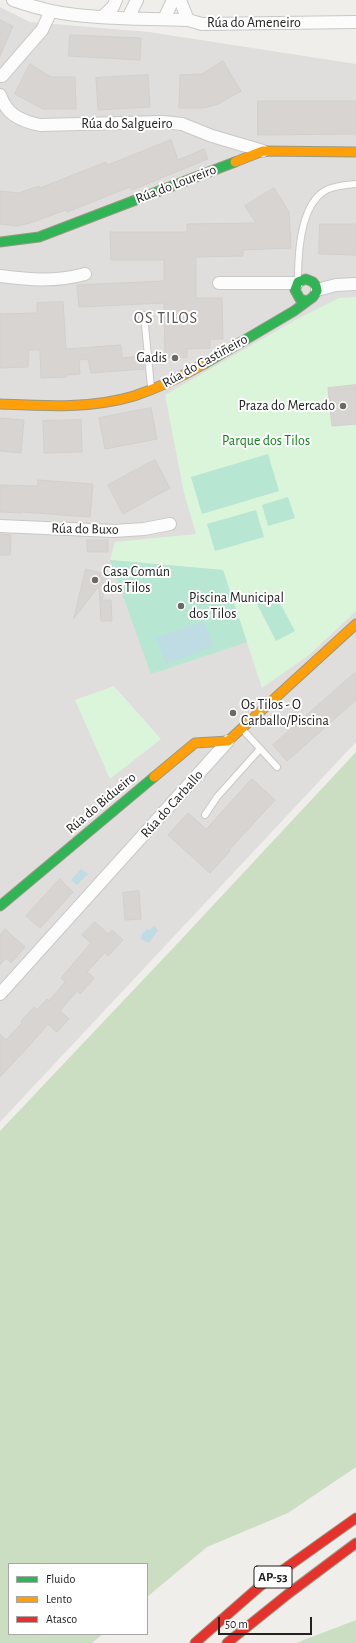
<!DOCTYPE html>
<html>
<head>
<meta charset="utf-8">
<style>
	body { margin:0 }
	#map { position:relative; width:356px; height:1643px; overflow:hidden; background:#f0eeeb; font-family:"Alegreya Sans",sans-serif }
	canvas { display:block }
	.legend { position:absolute; left:8px; top:1563px; width:140px; height:72px; box-sizing:border-box; background:#fff; border:1px solid #a7a7a7; margin:0; padding:5px 7px; list-style:none; font-size:12px; color:#222 }
	.legend li { display:flex; align-items:center; gap:8px; height:20px }
	.legend b { width:20px; border:1px solid #a7a7a7 }
	.scale { position:absolute; left:218px; top:1617px; width:94px; height:18px; box-sizing:border-box; border:2px solid #222; border-top:0; padding-left:5px; font-size:12px; line-height:14px; white-space:nowrap; color:#222; -webkit-text-stroke:3px #fff; paint-order:stroke }
</style>
</head>
<body>
<div id="map">
<canvas width="356" height="1643"></canvas>
<ul class="legend">
<li><b style="height:5px;background:#30b455"></b>Fluido</li>
<li><b style="height:5px;background:#ff9f0a"></b>Lento</li>
<li><b style="height:5px;background:#e5322d"></b>Atasco</li>
</ul>
<div class="scale">50 m</div>
</div>
<script>
const ctx = document.querySelector('canvas').getContext('2d');
ctx.lineJoin = 'round';
function paint(path, color) {
  ctx.fillStyle = color;
  ctx.fill(path, 'evenodd');
}
function stroke(path, color, width, dash) {
  ctx.strokeStyle = color;
  ctx.lineWidth = width;
  ctx.lineCap = dash ? 'butt' : 'round';
  ctx.setLineDash(dash || []);
  ctx.stroke(path);
}
function write(font, color, halo, rows, align = 'center') {
  ctx.font = font + ' "Alegreya Sans",sans-serif';
  ctx.lineWidth = 4;
  ctx.setLineDash([]);
  ctx.textBaseline = 'middle';
  ctx.strokeStyle = halo;
  ctx.fillStyle = color;
  for (const [text, x, y, turn = 0] of rows) {
    ctx.save();
    ctx.translate(x, y);
    ctx.rotate((+turn || 0) * Math.PI / 180);
    ctx.textAlign = isNaN(turn) ? turn : align;
    if (halo) ctx.strokeText(text, 0, 0);
    ctx.fillText(text, 0, 0);
    ctx.restore();
  }
}
const residential = new Path2D(`
	M 0,7 L 30,22 L 149,32 L 356,64 L 356,742 L 0,1122 Z`);
const forest = new Path2D(`
	M 356,752 L 356,1467 L 288,1513 L 207,1547 L 147,1597 L 147,1564 L 9,1564 L 9,1634 L 103,1634 L 92,1643 L 0,1643 L 0,1131 L 176,945 Z
	M 356,1620 L 356,1643 L 296,1643 Z`);
const park = new Path2D(`
	M 356,297 L 356,611 L 309,655 L 262,688 L 223,570 L 110,560 L 115,542 L 196,534 L 184,493 L 165,395 L 297,319 L 339,298 Z
	M 114,686 L 161,739 L 110,779 L 75,700 Z`);
const pitch = new Path2D(`
	M 268,454 L 279,491 L 202,514 L 191,477 Z
	M 288,497 L 295,518 L 268,526 L 262,505 Z
	M 256,510 L 264,537 L 215,551 L 207,524 Z
	M 110,560 L 223,570 L 247,642 L 151,674 Z
	M 275,594 L 295,631 L 276,641 L 257,604 Z`);
const water = new Path2D(`
	M 204,621 L 213,646 L 166,664 L 156,638 Z
	M 81,869 L 88,874 L 77,885 L 71,880 Z
	M 154,926 L 158,930 L 149,943 L 141,939 L 142,934 L 147,929 L 150,930 Z`);
const building = new Path2D(`
	M 0,20 L 13,26 L 0,56 Z
	M 70,35 L 141,38 L 140,60 L 69,56 Z
	M 223,61 L 241,91 L 218,104 L 204,108 L 179,108 L 180,75 L 202,74 Z
	M 30,64 L 51,77 L 75,77 L 76,109 L 43,109 L 15,94 Z
	M 148,75 L 150,107 L 98,110 L 96,78 Z
	M 258,101 L 356,101 L 356,134 L 258,135 Z
	M 171,140 L 178,160 L 204,149 L 208,159 L 132,190 L 130,187 L 67,212 L 66,210 L 30,223 L 17,226 L 0,224 L 0,191 L 19,193 L 39,186 L 40,188 L 106,162 L 107,165 Z
	M 274,188 L 289,212 L 291,248 L 243,250 L 243,256 L 196,257 L 196,298 L 222,298 L 223,339 L 210,339 L 210,348 L 187,349 L 187,357 L 165,358 L 164,303 L 79,307 L 77,285 L 164,281 L 164,260 L 111,260 L 110,232 L 187,232 L 187,224 L 256,223 L 245,206 Z
	M 320,224 L 356,224 L 356,255 L 319,254 Z
	M 63,302 L 66,349 L 121,345 L 122,358 L 143,356 L 144,369 L 91,373 L 88,359 L 79,360 L 80,374 L 67,375 L 67,377 L 41,378 L 40,350 L 29,350 L 28,367 L 0,368 L 0,314 L 37,313 L 37,303 Z
	M 356,385 L 356,424 L 332,426 L 328,388 Z
	M 151,408 L 157,439 L 105,449 L 99,418 Z
	M 0,418 L 24,420 L 21,453 L 0,451 Z
	M 81,420 L 82,452 L 44,453 L 43,421 Z
	M 155,460 L 170,488 L 123,514 L 108,485 Z
	M 38,480 L 93,484 L 90,517 L 21,512 L 21,513 L 0,512 L 0,485 L 38,486 Z
	M 0,534 L 11,535 L 10,555 L 0,555 Z
	M 87,540 L 108,540 L 108,552 L 88,552 Z
	M 86,569 L 109,575 L 102,600 L 111,600 L 112,621 L 101,621 L 99,586 L 74,618 Z
	M 356,672 L 356,700 L 287,761 L 273,745 Z
	M 252,779 L 275,800 L 229,850 L 230,851 L 210,873 L 168,835 L 188,813 L 206,829 Z
	M 60,879 L 73,892 L 40,928 L 26,916 Z
	M 139,891 L 141,919 L 125,920 L 123,893 Z
	M 95,922 L 108,934 L 112,930 L 123,940 L 108,956 L 105,952 L 87,972 L 94,978 L 80,994 L 77,991 L 60,1011 L 69,1019 L 57,1032 L 48,1024 L 28,1047 L 0,1077 L 0,1034 L 6,1040 L 22,1023 L 21,1021 L 34,1007 L 37,1010 L 47,999 L 49,1001 L 65,982 L 61,978 L 91,943 L 82,935 Z
	M 5,929 L 25,947 L 11,963 L 6,958 L 0,965 L 0,935 Z`);
const lane = new Path2D(`
	M 298,279 C 298,254 300,208 323,192 C 331,186 346,185 356,184
	M 144,315 L 151,387
	M 243,730 L 277,767
	M 205,815 L 217,797 L 260,749`);
const street = new Path2D(`
	M 13,0 C 31,6 50,12 69,14 C 109,20 149,18 188,20 L 202,24 L 356,22
	M 180,0 L 188,20
	M 102,17 L 113,7 L 116,0
	M 128,18 L 137,0
	M 164,19 L 173,0
	M 0,76 L 2,76 L 42,30 L 51,11
	M 0,95 C 7,115 21,121 40,125 L 163,122 L 182,124 L 212,136 L 263,151
	M 0,276 C 30,280 56,282 85,274
	M 219,283 L 297,283
	M 317,290 L 336,285 L 356,284
	M 0,526 L 113,531 L 144,529 L 170,524
	M 0,994 L 228,741`);
const fast = new Path2D(`
	M 0,242 L 39,237 L 235,162
	M 204,364 L 294,311 L 313,297 L 317,291 L 316,286 L 313,282 L 306,279 L 298,282 L 295,290 L 300,299 L 307,301
	M 0,906 L 154,777`);
const slow = new Path2D(`
	M 235,162 L 263,151 L 356,152
	M 0,404 C 44,406 91,409 134,396 C 158,388 181,377 204,364
	M 154,777 L 195,743 L 228,741 L 356,624`);
const jam = new Path2D(`
	M 195,1643 L 259,1587 L 356,1518
	M 227,1643 L 288,1594 L 356,1543`);
const markers = [
	[175,358,4,"#6a6968"],
	[343,406,4,"#6a6968"],
	[95,580,4,"#6a6968"],
	[181,606,4,"#6a6968"],
	[233,713,4,"#6a6968"]
];
const shields = [
	[273,1577,38]
];
const shieldNames = [
	["AP-53",273,1577]
];
const streetNames = [
	["Rúa do Ameneiro",254,23],
	["Rúa do Salgueiro",127,124],
	["Rúa do Loureiro",176,184,-21],
	["Rúa do Castiñeiro",205,361,-29],
	["Rúa do Buxo",85,529,1],
	["Rúa do Bidueiro",101,803,-40],
	["Rúa do Carballo",172,804,-48]
];
const poiNames = [
	["Gadis",167,358,"right"],
	["Praza do Mercado",335,406,"right"],
	["Casa Común",103,572],
	["dos Tilos",103,588],
	["Piscina Municipal",189,598],
	["dos Tilos",189,614],
	["Os Tilos - O",241,705],
	["Carballo/Piscina",241,721]
];
const parkNames = [
	["Parque dos Tilos",266,441]
];
const quarterNames = [
	["OS TILOS",166,318]
];
paint(residential, '#dfdedc');
paint(forest, '#cbdec1');
paint(park, '#daf5da');
paint(pitch, '#b7e6d2');
paint(water, '#bfdbe3');
paint(building, '#d7d4d2');
stroke(building, '#d3d0cc', 1);
stroke(lane, '#c9c8c7', 8);
stroke(street, '#c9c8c7', 14);
stroke(fast, '#999a82', 11);
stroke(slow, '#999a82', 11);
stroke(jam, '#999a82', 11);
stroke(lane, '#fdfcfc', 6);
stroke(street, '#fdfcfc', 12);
stroke(fast, '#30b455', 9);
stroke(slow, '#ff9f0a', 9);
stroke(jam, '#e5322d', 9);
for (const [x, y, r, color] of markers) {
  const dot = new Path2D();
  dot.arc(x, y, r, 0, 2 * Math.PI);
  ctx.fillStyle = color;
  ctx.fill(dot);
  stroke(dot, '#fff', 1.5);
}
for (const [x, y, w] of shields) {
  const box = new Path2D();
  box.roundRect(x - w / 2, y - 11, w, 22, 3);
  ctx.fillStyle = '#fff';
  ctx.fill(box);
  stroke(box, '#222', 1);
}
write('bold 13px', '#222', null, shieldNames);
write('14px', '#222', '#fff', streetNames);
write('14px', '#222', '#fff', poiNames, 'left');
write('14px', '#0c8416', '#fff', parkNames);
ctx.letterSpacing = '1px';
write('16px', '#555', '#fff', quarterNames);
ctx.letterSpacing = '0px';
</script>
</body>
</html>
